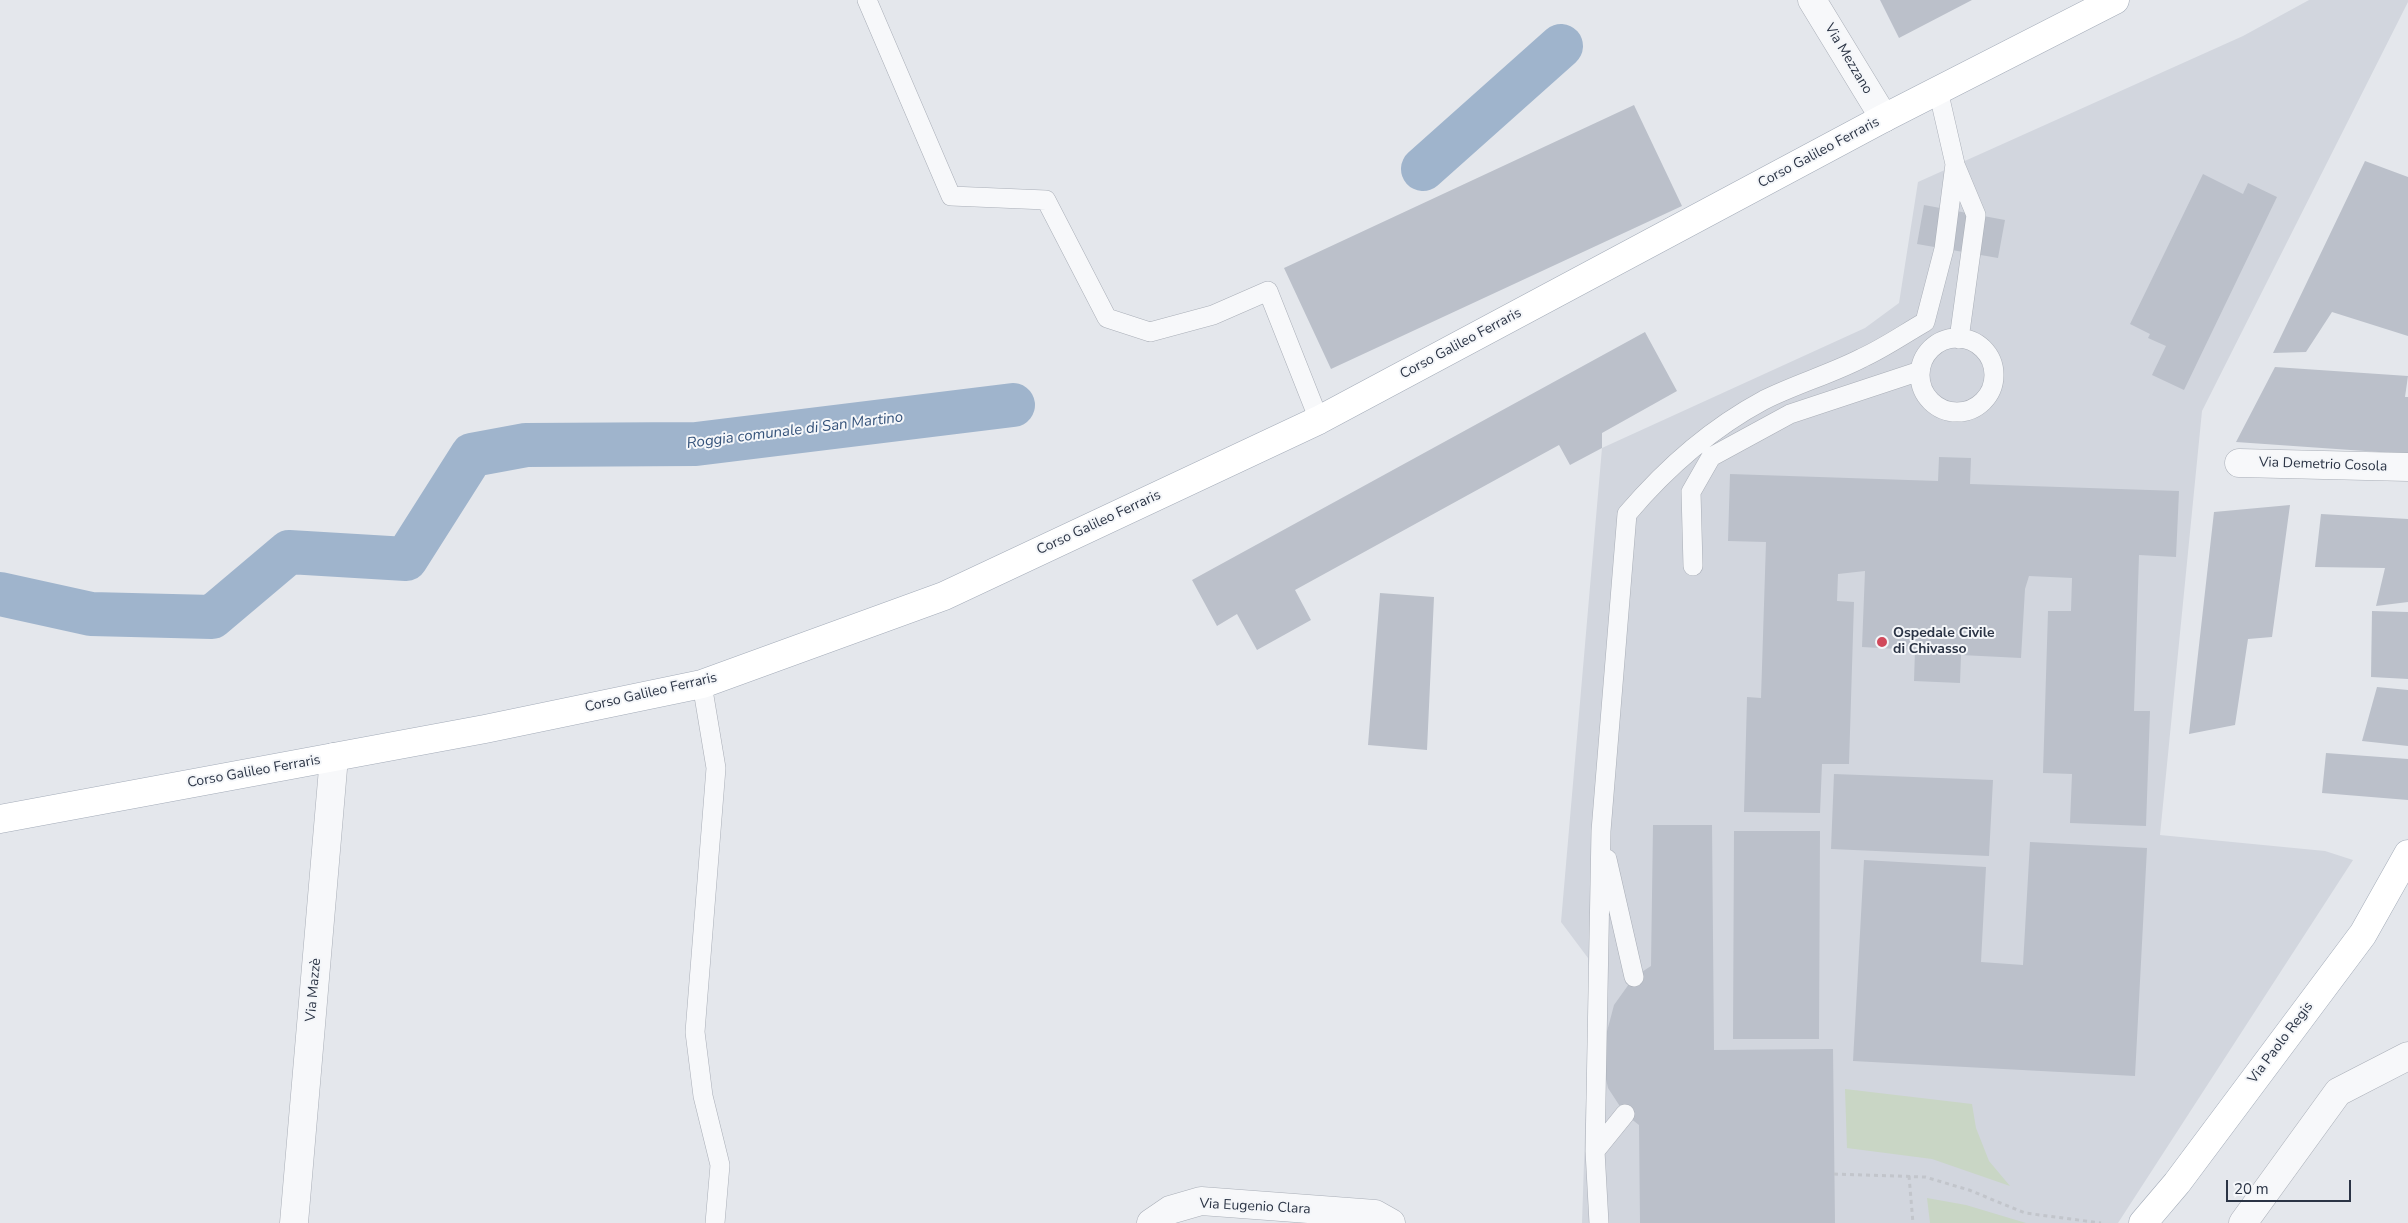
<!DOCTYPE html>
<html>
<head>
<meta charset="utf-8">
<style>
	body { margin:0 }
	#map { position:relative; width:2408px; height:1223px; overflow:hidden; background:#e4e7ec; font-family:"Nunito Sans",sans-serif }
	canvas { display:block }
	.scale { position:absolute; left:2226px; top:1180px; width:125px; height:22px; box-sizing:border-box; border:2px solid #2b3445; border-top:0; padding-left:6px; font-size:15px; line-height:18px; white-space:nowrap; color:#2b3445; -webkit-text-stroke:4px #f4f6f9; paint-order:stroke }
</style>
</head>
<body>
<div id="map">
<canvas width="2408" height="1223"></canvas>
<div class="scale">20 m</div>
</div>
<script>
const ctx = document.querySelector('canvas').getContext('2d');
ctx.lineJoin = 'round';
function paint(path, color) {
  ctx.fillStyle = color;
  ctx.fill(path, 'evenodd');
}
function stroke(path, color, width, dash) {
  ctx.strokeStyle = color;
  ctx.lineWidth = width;
  ctx.lineCap = dash ? 'butt' : 'round';
  ctx.setLineDash(dash || []);
  ctx.stroke(path);
}
function write(font, color, halo, rows, align = 'center') {
  ctx.font = font + ' "Nunito Sans",sans-serif';
  ctx.lineWidth = 4;
  ctx.setLineDash([]);
  ctx.textBaseline = 'middle';
  ctx.strokeStyle = halo;
  ctx.fillStyle = color;
  for (const [text, x, y, turn = 0] of rows) {
    ctx.save();
    ctx.translate(x, y);
    ctx.rotate((+turn || 0) * Math.PI / 180);
    ctx.textAlign = isNaN(turn) ? turn : align;
    if (halo) ctx.strokeText(text, 0, 0);
    ctx.fillText(text, 0, 0);
    ctx.restore();
  }
}
const built = new Path2D(`
	M 2309,0 L 2408,0 L 2408,2 L 2202,411 L 2160,835 L 2325,851 L 2353,860 L 2118,1223 L 1582,1223 L 1590,980 L 1588,958 L 1561,922 L 1602,448 L 1865,328 L 1899,303 L 1918,182 L 2243,36 Z`);
const green = new Path2D(`
	M 1845,1089 L 1972,1104 L 1976,1128 L 1989,1161 L 2010,1186 L 1932,1159 L 1847,1148 Z
	M 1927,1198 L 1966,1205 L 2026,1223 L 1930,1223 Z`);
const canal = new Path2D(`
	M 1423,169 L 1561,46
	M 0,594 L 91,614 L 212,617 L 289,552 L 406,559 L 472,455 L 526,445 L 696,444 L 1013,405`);
const building = new Path2D(`
	M 1880,0 L 1972,0 L 1899,38 Z
	M 1634,105 L 1682,206 L 1331,369 L 1284,268 Z
	M 2365,161 L 2408,177 L 2408,336 L 2332,312 L 2306,352 L 2273,353 Z
	M 2203,174 L 2243,194 L 2248,183 L 2277,197 L 2184,390 L 2152,375 L 2166,346 L 2148,338 L 2150,334 L 2130,324 Z
	M 1924,205 L 2005,220 L 1998,258 L 1917,244 Z
	M 1645,332 L 1677,391 L 1602,433 L 1602,448 L 1570,465 L 1559,445 L 1295,590 L 1311,620 L 1257,650 L 1237,614 L 1217,626 L 1192,580 Z
	M 2275,367 L 2408,376 L 2405,397 L 2408,397 L 2408,454 L 2236,442 Z
	M 1939,457 L 1971,458 L 1970,484 L 2179,491 L 2176,557 L 2139,555 L 2134,711 L 2150,711 L 2146,826 L 2070,823 L 2072,774 L 2043,773 L 2048,611 L 2071,611 L 2072,578 L 2029,576 L 2025,589 L 2021,658 L 1961,655 L 1960,683 L 1914,681 L 1915,650 L 1862,647 L 1865,571 L 1838,574 L 1837,601 L 1854,602 L 1849,764 L 1822,764 L 1820,813 L 1744,812 L 1747,697 L 1761,698 L 1766,542 L 1728,541 L 1730,474 L 1938,481 Z
	M 2290,505 L 2272,637 L 2248,639 L 2235,725 L 2189,734 L 2214,512 Z
	M 2321,514 L 2408,519 L 2408,602 L 2376,606 L 2385,568 L 2315,567 Z
	M 1380,593 L 1434,597 L 1427,750 L 1368,745 Z
	M 2372,611 L 2408,612 L 2408,679 L 2371,677 Z
	M 2377,687 L 2408,690 L 2408,746 L 2362,741 Z
	M 2326,753 L 2408,759 L 2408,800 L 2322,793 Z
	M 1834,774 L 1993,780 L 1989,856 L 1831,849 Z
	M 1653,825 L 1712,825 L 1714,1050 L 1833,1049 L 1835,1223 L 1640,1223 L 1639,1125 L 1625,1114 L 1608,1088 L 1604,1070 L 1605,1039 L 1614,1005 L 1634,977 L 1651,966 Z
	M 1734,831 L 1820,831 L 1819,1039 L 1733,1039 Z
	M 2030,842 L 2147,848 L 2135,1076 L 1853,1061 L 1864,860 L 1986,867 L 1981,962 L 2023,965 Z`);
const path = new Path2D(`
	M 1834,1174 L 1925,1177 L 1969,1190 L 2025,1213 L 2101,1223
	M 1909,1176 L 1913,1223`);
const service = new Path2D(`
	M 867,0 L 951,196 L 1046,200 L 1107,318 L 1150,332 L 1213,315 L 1268,291 L 1319,420
	M 1956,167 L 1976,215 L 1959,339
	M1920 375a37 37 0 1 1 74 0a37 37 0 1 1-74 0Z
	M 1693,566 L 1691,492 L 1711,457 L 1790,414 L 1920,371
	M 702,684 L 716,768 L 695,1032 L 703,1096 L 720,1165 L 715,1223
	M 1607,859 L 1634,977
	M 1595,1151 L 1625,1114
	M 1599,1223 L 1595,1151 L 1601,831 L 1627,514 C 1666,468 1710,429 1764,400 C 1796,384 1831,374 1862,358 C 1884,348 1904,334 1925,322 L 1944,249 L 1955,164 L 1938,90`);
const minor = new Path2D(`
	M 1812,0 L 1884,118
	M 2239,463 L 2408,467
	M 294,1223 L 334,757
	M 1151,1223 L 1170,1210 L 1201,1201 L 1375,1214 L 1391,1223
	M 2243,1223 L 2338,1092 L 2408,1056`);
const primary = new Path2D(`
	M 0,819 L 485,729 L 702,684 L 944,596 L 1319,420 L 1884,118 L 2115,0
	M 2143,1223 L 2177,1183 L 2363,934 L 2408,854`);
const markers = [
	[1882,642,6,"#d1495b"]
];
const streetNames = [
	["Via Mezzano",1848,59,59],
	["Corso Galileo Ferraris",1819,153,-28],
	["Corso Galileo Ferraris",1461,344,-28],
	["Via Demetrio Cosola",2323,465,2],
	["Corso Galileo Ferraris",1099,523,-25],
	["Corso Galileo Ferraris",651,693,-13],
	["Corso Galileo Ferraris",254,772,-10],
	["Via Mazzè",314,990,-85],
	["Via Paolo Regis",2281,1043,-53],
	["Via Eugenio Clara",1255,1207,3]
];
const poiNames = [
	["Ospedale Civile",1893,634],
	["di Chivasso",1893,650]
];
const waterNames = [
	["Roggia comunale di San Martino",795,431,-7]
];
paint(built, '#d2d6de');
paint(green, '#c9d6c5');
stroke(canal, '#9fb4cc', 44);
paint(building, '#bbc0ca');
stroke(service, '#a9aeb7', 20);
stroke(minor, '#a9aeb7', 29);
stroke(primary, '#a3abb8', 29);
stroke(path, '#c2c5cb', 3, [4, 4]);
stroke(service, '#f7f8fa', 19);
stroke(minor, '#f7f8fa', 28);
stroke(primary, '#fff', 28);
for (const [x, y, r, color] of markers) {
  const dot = new Path2D();
  dot.arc(x, y, r, 0, 2 * Math.PI);
  ctx.fillStyle = color;
  ctx.fill(dot);
  stroke(dot, '#f4f6f9', 2);
}
write('14px', '#2b3445', '#f4f6f9', streetNames);
write('bold 14px', '#2b3445', '#f4f6f9', poiNames, 'left');
write('italic 15px', '#34527a', '#f4f6f9', waterNames);
</script>
</body>
</html>
